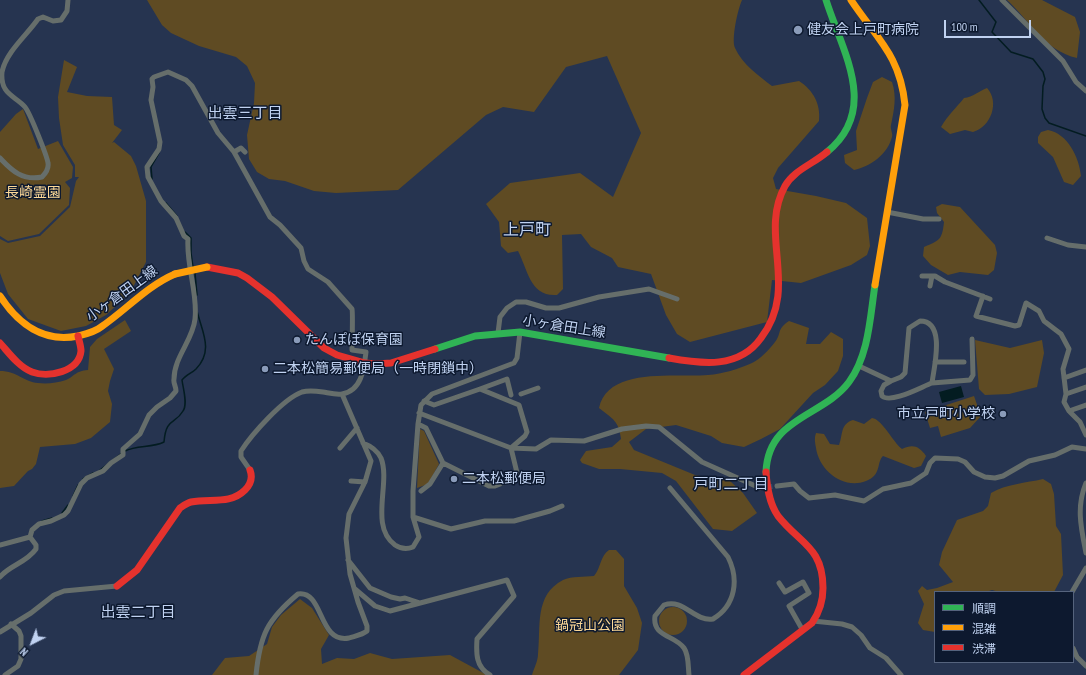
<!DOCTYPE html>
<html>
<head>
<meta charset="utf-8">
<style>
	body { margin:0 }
	#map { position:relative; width:1086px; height:675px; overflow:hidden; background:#263450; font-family:"PT Sans Narrow","Noto Sans JP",sans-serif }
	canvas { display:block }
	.legend { position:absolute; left:934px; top:591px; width:140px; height:72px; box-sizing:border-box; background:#0d192f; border:1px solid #55637d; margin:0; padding:5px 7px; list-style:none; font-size:12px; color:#c0d2f1 }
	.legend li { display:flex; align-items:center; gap:8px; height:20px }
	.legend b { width:20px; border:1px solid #55637d }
	.north { position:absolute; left:12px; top:623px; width:40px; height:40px; -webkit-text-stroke:3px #0d192f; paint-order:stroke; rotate:222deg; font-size:11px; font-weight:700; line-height:16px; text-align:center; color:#c0d2f1 }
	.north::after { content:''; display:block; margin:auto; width:14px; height:18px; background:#c0d2f1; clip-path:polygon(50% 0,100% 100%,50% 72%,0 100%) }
	.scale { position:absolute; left:944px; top:20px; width:87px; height:18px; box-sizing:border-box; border:2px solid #c0d2f1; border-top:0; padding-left:5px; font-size:12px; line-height:14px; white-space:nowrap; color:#c0d2f1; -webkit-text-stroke:3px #0d192f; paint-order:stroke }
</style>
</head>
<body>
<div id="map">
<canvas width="1086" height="675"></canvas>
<ul class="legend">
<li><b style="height:5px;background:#30b455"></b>順調</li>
<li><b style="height:5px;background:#ff9f0a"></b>混雑</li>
<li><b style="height:5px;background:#e5322d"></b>渋滞</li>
</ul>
<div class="north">N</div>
<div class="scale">100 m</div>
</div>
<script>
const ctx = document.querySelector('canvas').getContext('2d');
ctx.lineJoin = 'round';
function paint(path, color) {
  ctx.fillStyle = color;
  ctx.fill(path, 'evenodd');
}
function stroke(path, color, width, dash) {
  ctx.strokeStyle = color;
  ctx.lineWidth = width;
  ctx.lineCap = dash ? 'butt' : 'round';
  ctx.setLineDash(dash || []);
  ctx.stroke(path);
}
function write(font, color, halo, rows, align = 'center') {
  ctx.font = font + ' "PT Sans Narrow","Noto Sans JP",sans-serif';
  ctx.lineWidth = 3;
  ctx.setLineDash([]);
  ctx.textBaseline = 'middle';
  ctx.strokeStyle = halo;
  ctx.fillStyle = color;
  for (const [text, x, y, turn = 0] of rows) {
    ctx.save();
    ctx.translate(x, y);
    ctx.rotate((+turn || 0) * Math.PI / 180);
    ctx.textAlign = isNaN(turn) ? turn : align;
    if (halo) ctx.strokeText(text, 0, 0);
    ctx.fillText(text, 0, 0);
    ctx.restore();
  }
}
const green = new Path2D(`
	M 147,0 L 742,0 C 738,9 731,39 735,48 C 742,64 759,76 772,86 L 799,81 C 813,90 821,104 819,121 L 778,168 L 773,178 L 776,189 L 816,196 L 846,203 L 867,218 L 870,246 L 867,255 L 851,265 L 801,283 L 772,280 L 767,322 L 690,342 L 677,334 L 666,315 L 651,274 L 618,267 L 612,258 L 591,247 L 581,234 L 562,235 L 563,289 L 557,295 C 530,297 528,270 518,251 L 508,253 L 501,246 L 499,222 L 486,204 L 510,183 L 580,173 L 613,197 L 641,133 L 607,56 L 566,67 L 534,112 L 503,107 L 486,115 L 398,190 L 336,193 L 314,191 L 285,181 L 269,179 L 257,172 L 249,159 L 247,135 L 254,103 L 255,83 L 247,66 L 236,57 L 199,46 L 171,33 L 162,25 Z
	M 1007,0 L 1042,0 L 1075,17 L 1080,32 L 1077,58 C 1045,51 1030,21 1007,0 Z
	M 64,60 L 77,67 L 67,92 L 87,96 L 112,97 L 114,125 L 122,130 L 112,143 L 114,142 L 131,156 L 136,166 L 146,201 L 146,262 L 130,293 L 106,315 L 86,326 L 61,331 L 28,319 L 8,294 L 0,273 L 0,239 L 8,243 L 40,236 L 70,207 L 76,181 L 79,177 L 75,177 L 75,165 L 63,145 L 59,118 L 58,97 Z
	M 882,77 L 892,82 C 897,97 894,110 891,125 C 890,129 893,133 892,137 C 887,155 871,166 854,170 L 845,163 L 844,155 L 857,150 L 856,131 L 867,98 L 873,82 Z
	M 987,88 C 1000,102 991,127 973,132 L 965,130 L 950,134 L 941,127 C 948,115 956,108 964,98 C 973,97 979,91 987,88 Z
	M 23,109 L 38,149 L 58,141 L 73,167 L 72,178 L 65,182 L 70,188 L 69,205 L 39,234 L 8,241 L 0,236 L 0,132 L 16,114 Z
	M 1048,130 C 1068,134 1079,157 1081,176 L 1073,185 L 1064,182 L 1053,157 L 1038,143 L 1038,137 L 1041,132 Z
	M 942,204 L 960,207 L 995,245 L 997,253 L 994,270 L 988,275 L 960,272 L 948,275 L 931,265 L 923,256 L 924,247 C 940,240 942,240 944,222 L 937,213 L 936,207 Z
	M 125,320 L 131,331 L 104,349 L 114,369 L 110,381 L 108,391 L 112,404 L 110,422 L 91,438 L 75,444 L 40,447 L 36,464 L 32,469 L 28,471 L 14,486 L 0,488 L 0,371 C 17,371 24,382 38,383 C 47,384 57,383 66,380 C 75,376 75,371 88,370 L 90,347 L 97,339 Z
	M 789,321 L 809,328 L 806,344 L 820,344 L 831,332 L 843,339 L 843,356 L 838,371 L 825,385 L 813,393 L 780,429 L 761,439 L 744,447 L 722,443 L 711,436 L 676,425 L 646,429 L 629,442 L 634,450 L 695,475 L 730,481 L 743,493 L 757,513 L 732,531 L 713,529 L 676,481 L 662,473 L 620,469 L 599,469 L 582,463 L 580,460 L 586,451 L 612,447 L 621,439 C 619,421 613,419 599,408 C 608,366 676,378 708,375 C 723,374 738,369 752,363 C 759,360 770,349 775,342 C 782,333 776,330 789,321 Z
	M 975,340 L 1010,348 L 1042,340 L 1044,353 L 1037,387 L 1009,394 L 985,395 L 979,389 Z
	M 974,396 L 981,416 L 970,428 L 941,437 L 938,426 L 930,428 L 925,412 Z
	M 872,418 C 882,419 893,442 902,449 C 913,444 919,446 926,456 L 921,466 L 914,468 L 883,456 C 876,463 882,475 866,481 C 843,490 819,470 816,448 C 815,443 814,438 816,433 L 824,434 L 830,444 L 839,445 C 843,435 840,424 853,420 L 864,424 Z
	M 420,429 L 424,431 L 439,464 L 428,484 L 417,488 Z
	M 1043,479 L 1051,484 L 1054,494 L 1056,526 L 1061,534 L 1063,575 L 1054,592 L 999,592 L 992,590 L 986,592 L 935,592 L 935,632 L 923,630 L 918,623 L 924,604 L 918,591 L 922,586 L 927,590 L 937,588 L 953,582 L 939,565 L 942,552 L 957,520 L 983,511 L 988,506 L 991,493 C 1006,484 1026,483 1043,479 Z
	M 609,550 L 616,550 L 624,559 L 624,586 L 637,608 L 642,623 L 638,650 L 619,675 L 532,675 C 534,668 538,661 538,654 C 541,627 534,595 563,580 C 572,576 584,577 594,576 C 601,568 600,556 609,550 Z
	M 300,599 L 312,608 L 329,635 L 321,649 L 322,664 L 337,658 L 354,659 L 370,653 L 392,659 L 450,655 L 487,675 L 212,675 L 225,658 L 249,656 L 267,644 L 272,627 L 281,615 Z
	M659 621a14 14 0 1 1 28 0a14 14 0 1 1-28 0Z`);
const water = new Path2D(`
	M 961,386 L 964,397 L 942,403 L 939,392 Z`);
const stream = new Path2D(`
	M 979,0 L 996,22 L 992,32 L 1011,52 L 1033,59 L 1043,72 L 1045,79 L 1043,86 L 1042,109 L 1045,118 L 1049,123 L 1086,136
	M 152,179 L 151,167 L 159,153
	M 166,203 L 177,216
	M 185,232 L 191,238 L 191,253 L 193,267
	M 195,273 L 197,295
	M 125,451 C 137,445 152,448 164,442 C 166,417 175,425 183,411 C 188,404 183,388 182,380 C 186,375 192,373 196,369 C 214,350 202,332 197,311
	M 100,470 L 122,453
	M 83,479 L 93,473
	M 73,496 L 78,485
	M 62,513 L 68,505
	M 42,521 L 52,518`);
const streetTunnel = new Path2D(`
	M 760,488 L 777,486`);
const street = new Path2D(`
	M 1002,0 L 1063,61 L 1076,82 L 1086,91
	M 208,114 L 216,110 L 225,115
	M 234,152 L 241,148 L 245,152
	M 0,158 C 12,171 23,181 42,177 C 46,173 49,169 48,163 C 47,156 30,113 25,107 C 16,96 0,95 2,72 C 6,52 27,35 38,19 L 43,17 L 53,21 L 61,20 L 67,11 L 68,0
	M 887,212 L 923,219 L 939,219
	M 1047,238 L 1068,245 L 1086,247
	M 922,276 L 935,276 L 945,282 L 990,299
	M 930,286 L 932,276
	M 983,296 L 976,316 L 1015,326 L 1019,325 L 1026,303 L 1039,311 L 1044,321 L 1061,334 L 1069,349 L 1063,369 L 1066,394 L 1064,402 L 1069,411 L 1080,422 L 1086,435
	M 498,333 L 500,317 L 507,308 L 516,302 L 526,302 L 546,308 L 559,308 L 599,297 L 649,289 L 677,299
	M 935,362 L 964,362
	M 859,366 L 891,381 L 884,385 L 881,391 L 882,396 C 891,404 921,387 932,383 C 934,367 946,321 920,321 L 909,328 L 905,373 L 901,377 L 891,381
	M 1064,378 L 1086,370
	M 932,383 L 970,380 L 973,375 L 972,339
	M 480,389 L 507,379 L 511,395
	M 521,394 L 538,388
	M 1066,394 L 1086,387
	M 424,401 L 434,405 L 480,389 L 519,405 L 527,432 L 525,436 L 511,448
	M 1069,411 L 1086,405
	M 419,413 L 511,448 L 536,449 L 551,440 L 584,441 L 622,429 L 646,426 L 659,427 L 702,462 L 760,488
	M 418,424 L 426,428 L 443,463 L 489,486 L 495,486 L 518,477 L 511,448
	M 363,443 C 371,446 377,450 381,458 C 391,483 369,526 395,545 C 401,549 406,550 413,547 L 419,537 L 413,517 L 413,491 L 418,424 L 421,405 L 432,394 L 514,363 L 517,358 L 520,332
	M 340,448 L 357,428
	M 351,481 L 365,482
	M 1086,483 C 1076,507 1081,528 1086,553
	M 777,486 L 794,484 L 800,491 L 809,498 L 835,495 L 864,501 L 883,489 L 911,483 L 926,473 L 930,463 L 935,458 L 958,459 L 965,462 L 974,472 L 985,477 L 995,478 L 1003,476 L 1029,461 L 1055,455 L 1072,447 L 1086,449
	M 670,488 L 728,557 C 739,579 736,605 713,619 C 694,622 684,598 664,605 L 655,616 C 652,637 675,635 684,648 C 689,655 688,667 689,675
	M 421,491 L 430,484 L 443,463
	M 413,517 L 451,529 L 485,521 L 514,521 L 550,511 L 562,506
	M 0,545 L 30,537
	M 348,560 L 370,588 L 391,597 L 400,599 L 405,598 L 420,603
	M 0,577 C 10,565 26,563 36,549 L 36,545 L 30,537 L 32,530 L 39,524 L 51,521 L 64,515 L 68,511 L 81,484 L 87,478 L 103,471 L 111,463 L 123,455 L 123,449 L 140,434 L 149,415 L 157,407 L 170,398 L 176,391 C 176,386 173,383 174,379 C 174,357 193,340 195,319 C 198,293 186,265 188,239 L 184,236 L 176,218 L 161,201 L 148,177 L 147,167 L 159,149 L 160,142 L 151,100 L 153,87 L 152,79 L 154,77 L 168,72 L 186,80 L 192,86 L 218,133 L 234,152 L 270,217 L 280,225 L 301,248 L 304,261 L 308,269 L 328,282 L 352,309 C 353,312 352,343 352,350 L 366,352 C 364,368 362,391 342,394 C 336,395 329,393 323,392 C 316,391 309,390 302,392 C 283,399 252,434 241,451 L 241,457 L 250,470
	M 779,583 L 785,592 L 803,582 L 809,593 L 789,606 L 802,629
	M 355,589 L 375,606 L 390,611 L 507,580 L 514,596 L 477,639 C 476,654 476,667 490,675
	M 1072,592 L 1086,568
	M 813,621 L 842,624 L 852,627 L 861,635 L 870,648 L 886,658 L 901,675
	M 0,632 L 31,613 L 54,595 L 64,591 L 117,586
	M 1073,648 L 1077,657 L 1086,666
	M 5,675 L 18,666 L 21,659 L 21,636 L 19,631 L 11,624
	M 256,675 C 260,635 267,620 298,594 C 324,590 318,644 349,638 C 355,636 362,635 367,631 L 367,626 L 358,602 L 350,574 L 346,538 L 349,514 L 365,482 L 371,461 L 342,394`);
const fast = new Path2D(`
	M 826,0 C 842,51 880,109 827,152
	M 435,349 L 475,336 L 520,332 L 669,358
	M 766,472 C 768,417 823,417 849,382 C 869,355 870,317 875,285`);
const slow = new Path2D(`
	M 851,0 C 877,39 900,55 905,105 L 875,285
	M 0,296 C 18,324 44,343 78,336 C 86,334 95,332 101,327 C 126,310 147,286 175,274`);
const jam = new Path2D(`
	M 207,267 L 238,273 L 247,278 L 272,297 L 324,348 L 337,355 L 365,363 L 376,364 L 391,363 L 435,349
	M 0,343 C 9,353 19,367 32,372 C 48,378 79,372 81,351 C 81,346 79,341 78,336
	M 669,358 C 702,364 739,369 761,338 C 800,287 758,235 785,186 C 794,170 813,164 827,152
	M 117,586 L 137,570 L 180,508 C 183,506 187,503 191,502 C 210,498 230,505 245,490 C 251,484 253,478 250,470
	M 744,675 L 812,623 C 819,613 823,600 823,588 C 823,547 800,544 778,516 C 769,503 767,487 766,472`);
const slowBridge = new Path2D(`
	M 175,274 L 207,267`);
const markers = [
	[798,30,5,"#8a9bb9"],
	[297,340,4,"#8a9bb9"],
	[265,369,4,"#8a9bb9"],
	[1003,414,4,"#8a9bb9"],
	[454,479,4,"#8a9bb9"]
];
const poiNames = [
	["健友会上戸町病院",807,30],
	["たんぽぽ保育園",305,340],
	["二本松簡易郵便局（一時閉鎖中）",273,369],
	["市立戸町小学校",995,414,"right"],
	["二本松郵便局",462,479]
];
const parkNames = [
	["長崎霊園",33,193],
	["鍋冠山公園",590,626]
];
const streetNames = [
	["小ヶ倉田上線",122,294,-36],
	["小ヶ倉田上線",564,327,9]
];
const neighbourhoodNames = [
	["出雲三丁目",245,114],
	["戸町二丁目",731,485],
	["出雲二丁目",138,613]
];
const quarterNames = [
	["上戸町",527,230]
];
paint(green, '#5f4b23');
paint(water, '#031c21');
stroke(stream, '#031c21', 1.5);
stroke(streetTunnel, '#3d4c68', 5, [5, 2.5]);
stroke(street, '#666e6b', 5);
stroke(fast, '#30b455', 7);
stroke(slow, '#ff9f0a', 7);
stroke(jam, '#e5322d', 7);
stroke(slowBridge, '#ff9f0a', 7);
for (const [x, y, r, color] of markers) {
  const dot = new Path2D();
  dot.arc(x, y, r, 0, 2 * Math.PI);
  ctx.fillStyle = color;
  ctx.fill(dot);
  stroke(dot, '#0d192f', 1.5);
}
write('14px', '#c0d2f1', '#0d192f', poiNames, 'left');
write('14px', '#fdd997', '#0d192f', parkNames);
write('14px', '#c0d2f1', '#0d192f', streetNames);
write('15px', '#c0d2f1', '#0d192f', neighbourhoodNames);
write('16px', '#c0d2f1', '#0d192f', quarterNames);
</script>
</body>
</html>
